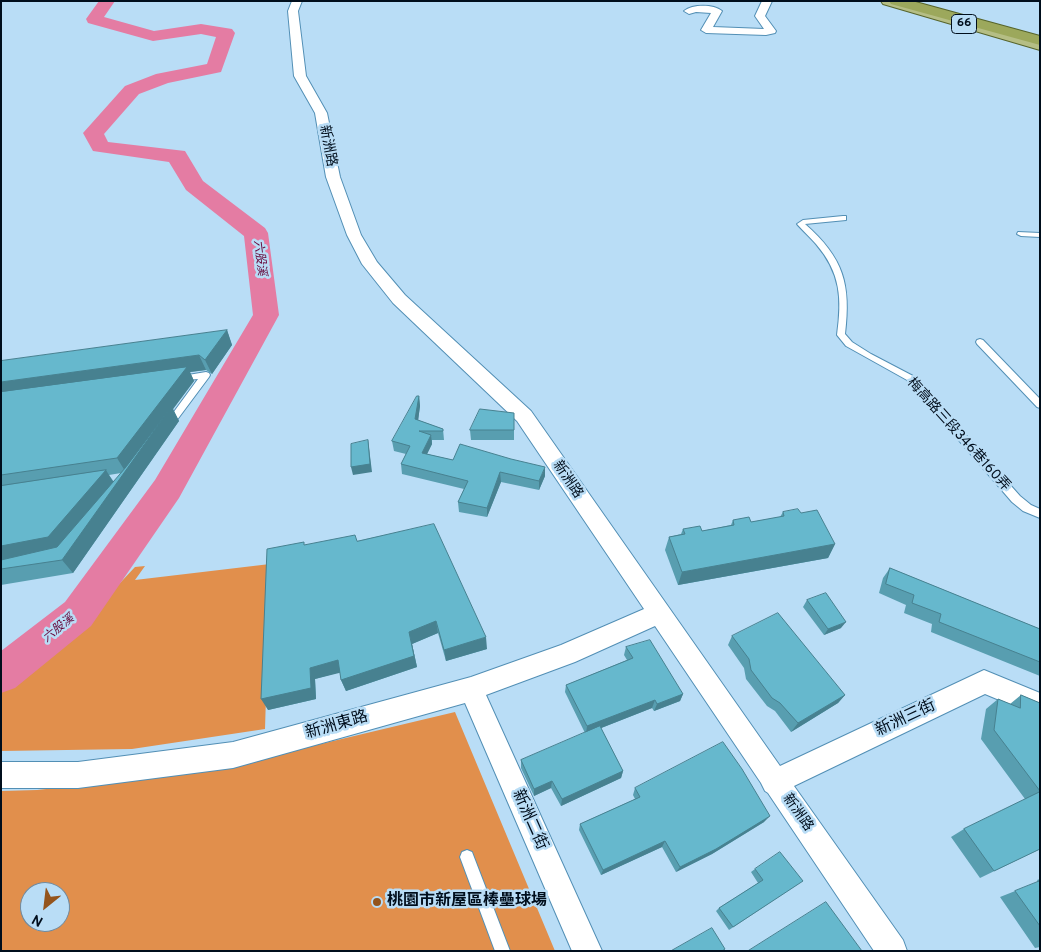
<!DOCTYPE html>
<html>
<head>
<meta charset="utf-8">
<style>
	body { margin:0 }
	#map { position:relative; width:1041px; height:952px; overflow:hidden; background:#b9ddf6; font-family:Overpass,sans-serif }
	canvas { display:block }
	.frame { position:absolute; inset:0; border:2px solid #000e1c; pointer-events:none }
	.north { position:absolute; left:20px; top:882px; width:50px; height:50px; box-sizing:border-box; background:#b9ddf6; border:1px solid #6f8a9f; border-radius:50%; rotate:209deg; font-size:14px; font-weight:700; line-height:20px; text-align:center; color:#000e1c }
	.north::after { content:''; display:block; margin:auto; width:18px; height:22px; background:#94541c; clip-path:polygon(50% 0,100% 100%,50% 72%,0 100%) }
</style>
</head>
<body>
<div id="map">
<canvas width="1041" height="952"></canvas>
<div class="frame"></div>
<div class="north">N</div>
</div>
<script>
const ctx = document.querySelector('canvas').getContext('2d');
ctx.lineJoin = 'round';
function paint(path, color) {
  ctx.fillStyle = color;
  ctx.fill(path, 'evenodd');
}
function stroke(path, color, width, dash) {
  ctx.strokeStyle = color;
  ctx.lineWidth = width;
  ctx.lineCap = dash ? 'butt' : 'round';
  ctx.setLineDash(dash || []);
  ctx.stroke(path);
}
function write(font, color, halo, rows, align = 'center') {
  ctx.font = font + ' Overpass,"Noto Sans TC",sans-serif';
  ctx.lineWidth = 5;
  ctx.setLineDash([]);
  ctx.textBaseline = 'middle';
  ctx.strokeStyle = halo;
  ctx.fillStyle = color;
  for (const [text, x, y, turn = 0] of rows) {
    ctx.save();
    ctx.translate(x, y);
    ctx.rotate((+turn || 0) * Math.PI / 180);
    ctx.textAlign = isNaN(turn) ? turn : align;
    if (halo) ctx.strokeText(text, 0, 0);
    ctx.fillText(text, 0, 0);
    ctx.restore();
  }
}
const green = new Path2D(`
	M 270,564 L 265,729 L 132,749 L 1,751 L 1,679 L 120,583 L 135,567 L 145,566 L 135,580 Z
	M 455,712 L 555,951 L 1,951 L 1,791 L 37,790 L 203,772 ZM 30,892 L 60,892 L 60,922 L 30,922 Z`);
const river = new Path2D(`
	M 99,1 L 115,1 L 104,17 L 154,31 L 201,24 L 232,29 L 235,33 L 221,72 L 168,83 L 139,94 L 104,134 L 108,142 L 185,151 L 203,181 L 265,228 L 268,233 L 279,315 L 179,498 L 91,626 L 15,688 L 1,693 L 1,651 L 65,602 L 155,480 L 253,315 L 244,236 L 186,190 L 169,162 L 93,151 L 83,133 L 125,86 L 156,74 L 207,64 L 216,37 L 201,34 L 153,41 L 88,23 L 86,19 Z`);
const service = new Path2D(`
	M 843,216 L 846,216 L 846,220 L 805,224 C 844,258 851,285 845,334 L 852,342 L 871,354 L 913,376 L 1020,496 L 1031,505 L 1040,509 L 1040,518 L 1023,511 L 1012,502 L 907,380 L 846,346 L 837,335 C 842,299 841,273 816,244 C 810,237 803,231 797,224 L 803,220 Z
	M 1018,232 L 1040,233 L 1040,237 L 1021,236 L 1017,234 Z
	M 980,339 L 983,340 L 1040,399 L 1040,408 L 1037,407 L 977,344 L 976,342 L 977,340 Z
	M 206,372 L 209,373 L 210,375 L 209,377 L 171,428 L 165,428 L 163,426 L 165,424 L 198,379 L 176,381 L 175,379 L 176,377 Z
	M 467,850 L 472,852 L 510,951 L 495,951 L 460,857 L 462,852 Z`);
const minor = new Path2D(`
	M 292,1 L 302,1 L 298,11 L 306,76 L 327,113 L 340,177 L 361,235 L 377,262 L 405,295 L 531,411 L 780,766 L 984,670 L 1040,693 L 1040,717 L 985,694 L 794,786 L 903,940 L 907,951 L 874,951 L 768,793 L 765,791 L 761,783 L 655,626 L 575,662 L 486,695 L 602,951 L 572,951 L 465,703 L 233,768 L 78,788 L 1,788 L 1,762 L 78,762 L 233,742 L 471,677 L 561,645 L 644,609 L 517,421 L 393,303 L 362,264 L 347,235 L 326,177 L 315,113 L 294,76 L 288,11 Z
	M 762,1 L 772,1 L 765,16 L 776,31 L 775,33 L 766,35 L 706,33 L 701,30 L 711,13 L 696,12 L 689,14 L 684,11 C 693,4 713,4 722,11 L 713,27 L 764,29 L 755,16 Z`);
const primary = new Path2D(`
	M 881,1 L 903,1 L 1040,41 L 1040,50 L 883,4 Z`);
const trunk = new Path2D(`
	M 889,1 L 912,1 L 1040,36 L 1040,45 L 891,4 Z`);
const wall = new Path2D(`
	M 227,330 L 232,345 L 212,374 L 206,370 L 190,372 L 194,381 L 173,409 L 179,421 L 73,573 L 1,585 L 1,361 ZM 121,473 L 114,482 L 109,475 Z
	M 419,396 L 420,406 L 418,420 L 443,429 L 444,440 L 432,440 L 432,444 L 427,454 L 453,460 L 545,476 L 539,490 L 501,482 L 487,517 L 459,512 L 458,502 L 464,489 L 402,474 L 401,464 L 406,454 L 394,451 L 392,441 Z
	M 514,413 L 514,440 L 471,440 L 470,430 Z
	M 783,512 L 801,513 L 835,544 L 828,558 L 678,585 L 665,550 L 669,537 L 681,534 L 683,529 L 702,531 L 731,525 L 733,520 L 751,522 L 780,517 Z
	M 357,541 L 487,649 L 446,661 L 438,633 L 412,644 L 417,667 L 346,691 L 341,680 L 340,672 L 315,679 L 316,699 L 268,710 L 305,545 Z
	M 890,568 L 1040,629 L 1040,676 L 931,632 L 932,624 L 904,613 L 906,605 L 879,593 L 883,578 Z
	M 807,600 L 841,628 L 824,635 L 803,607 Z
	M 732,636 L 845,695 L 838,703 L 791,732 L 775,711 L 767,706 L 746,679 L 744,668 L 728,645 Z
	M 626,647 L 683,694 L 680,701 L 654,711 L 652,708 L 601,728 L 623,771 L 621,778 L 561,806 L 551,788 L 534,796 L 521,768 L 521,760 L 585,733 L 565,692 L 566,685 L 627,660 L 624,655 Z
	M 1021,695 L 1040,703 L 1040,849 L 980,878 L 951,837 L 964,829 L 1025,799 L 981,739 L 986,709 L 998,699 L 1010,704 Z
	M 635,788 L 764,822 L 712,854 L 676,872 L 662,847 L 601,875 L 579,830 L 580,824 L 635,799 L 633,795 Z
	M 755,869 L 798,884 L 729,930 L 716,911 L 719,908 L 758,883 L 751,872 Z
	M 1040,879 L 1040,947 L 1035,948 L 1000,897 L 1038,882 L 1037,880 Z`);
const shadedWall = new Path2D(`
	M 227,330 L 232,345 L 212,374 L 205,360 Z
	M 199,355 L 206,370 L 190,372 L 194,381 L 173,409 L 179,421 L 73,573 L 62,560 L 125,471 L 117,458 L 1,399 L 1,382 Z
	M 419,396 L 420,406 L 417,429 L 415,419 Z
	M 431,435 L 432,444 L 423,462 L 422,453 Z
	M 368,440 L 372,472 L 353,475 L 351,467 Z
	M 545,467 L 545,476 L 539,490 L 539,481 Z
	M 106,470 L 115,485 L 60,550 L 1,562 L 1,546 Z
	M 500,472 L 501,482 L 487,517 L 487,508 Z
	M 835,544 L 828,558 L 678,585 L 682,572 Z
	M 436,621 L 438,633 L 412,644 L 417,667 L 346,691 L 341,680 L 409,632 Z
	M 846,622 L 841,628 L 824,635 L 828,629 Z
	M 486,637 L 487,649 L 446,661 L 444,650 Z
	M 338,660 L 343,672 L 315,679 L 316,699 L 268,710 L 261,699 L 310,668 Z
	M 683,694 L 680,701 L 654,711 L 657,704 Z
	M 845,695 L 838,703 L 791,732 L 798,723 Z
	M 655,700 L 652,708 L 586,734 L 587,726 Z
	M 623,771 L 621,778 L 561,806 L 562,799 Z
	M 552,781 L 551,788 L 534,796 L 534,789 Z
	M 770,816 L 764,822 L 712,854 L 676,872 L 680,867 Z
	M 665,841 L 662,847 L 601,875 L 603,870 Z`);
const building = new Path2D(`
	M 227,330 L 205,360 L 199,355 L 1,382 L 1,361 Z
	M 187,367 L 117,458 L 1,475 L 1,392 Z
	M 417,396 L 419,396 L 415,419 L 443,429 L 443,431 L 419,431 L 431,435 L 422,453 L 453,460 L 460,444 L 511,459 L 545,467 L 539,481 L 500,472 L 487,508 L 458,502 L 468,481 L 401,464 L 410,446 L 392,441 Z
	M 171,407 L 62,560 L 1,569 L 1,560 L 57,547 L 126,467 Z
	M 480,409 L 514,413 L 514,430 L 470,430 Z
	M 368,440 L 370,464 L 351,467 L 351,444 Z
	M 106,470 L 48,537 L 1,546 L 1,486 Z
	M 798,509 L 801,513 L 817,510 L 835,544 L 682,572 L 669,537 L 685,534 L 683,529 L 700,526 L 702,531 L 734,525 L 733,520 L 749,517 L 751,522 L 784,516 L 783,512 Z
	M 434,524 L 486,637 L 444,650 L 436,621 L 409,632 L 414,656 L 341,680 L 338,660 L 310,668 L 311,688 L 261,699 L 267,549 L 304,542 L 304,545 L 355,535 L 357,541 Z
	M 890,568 L 1040,629 L 1040,662 L 939,622 L 941,614 L 912,603 L 914,595 L 886,584 Z
	M 826,593 L 846,622 L 828,629 L 807,600 Z
	M 778,613 L 845,695 L 798,723 L 780,703 L 772,698 L 751,670 L 749,659 L 732,636 Z
	M 650,640 L 683,694 L 657,704 L 655,700 L 587,726 L 566,685 L 633,658 L 626,647 Z
	M 1021,695 L 1040,703 L 1040,791 L 994,730 L 998,699 L 1020,708 Z
	M 600,726 L 623,771 L 562,799 L 552,781 L 534,789 L 521,760 Z
	M 723,742 L 742,769 L 770,816 L 716,849 L 680,867 L 665,841 L 603,870 L 580,824 L 640,797 L 635,788 Z
	M 1040,792 L 1040,849 L 994,871 L 964,829 Z
	M 780,852 L 803,881 L 733,927 L 719,908 L 763,880 L 755,869 Z
	M 1040,881 L 1040,926 L 1015,891 Z
	M 826,902 L 862,951 L 748,951 Z
	M 712,928 L 725,949 L 722,951 L 671,951 Z`);
const markers = [
	[377,902,5,"#94541c"]
];
const shields = [
	[964,24,25]
];
const shieldNames = [
	["66",964,24]
];
const farWaternames = [
	["六股溪",259,258,83],
	["六股溪",59,629,-39]
];
const streetNames = [
	["新洲路",327,146,79],
	["梅高路三段346巷160弄",958,435,48],
	["新洲路",567,480,56],
	["新洲路",797,813,55]
];
const nearStreetnames = [
	["新洲三街",906,719,-25],
	["新洲東路",337,726,-16],
	["新洲二街",529,820,66]
];
const nearPoinames = [
	["桃園市新屋區棒壘球場",387,902]
];
paint(green, '#e18f4c');
paint(river, '#e47ca3');
stroke(service, '#528fb5', 2);
stroke(minor, '#528fb5', 2);
stroke(primary, '#56642b', 2);
stroke(trunk, '#56642b', 2);
paint(service, '#fff');
paint(minor, '#fff');
paint(primary, '#b5be85');
paint(trunk, '#9ca85c');
paint(wall, '#589eb0');
paint(shadedWall, '#478190');
paint(building, '#66b8cd');
stroke(building, '#478190', 1);
for (const [x, y, r, color] of markers) {
  const dot = new Path2D();
  dot.arc(x, y, r, 0, 2 * Math.PI);
  ctx.fillStyle = color;
  ctx.fill(dot);
  stroke(dot, '#b9ddf6', 2);
}
for (const [x, y, w] of shields) {
  const box = new Path2D();
  box.roundRect(x - w / 2, y - 9.5, w, 19, 4);
  ctx.fillStyle = '#b9ddf6';
  ctx.fill(box);
  stroke(box, '#000e1c', 1);
}
write('bold 12px', '#000e1c', null, shieldNames);
write('italic 12px', '#660437', '#b9ddf6', farWaternames);
write('14px', '#000e1c', '#b9ddf6', streetNames);
write('16px', '#000e1c', '#b9ddf6', nearStreetnames);
write('bold 16px', '#000e1c', '#b9ddf6', nearPoinames, 'left');
</script>
</body>
</html>
